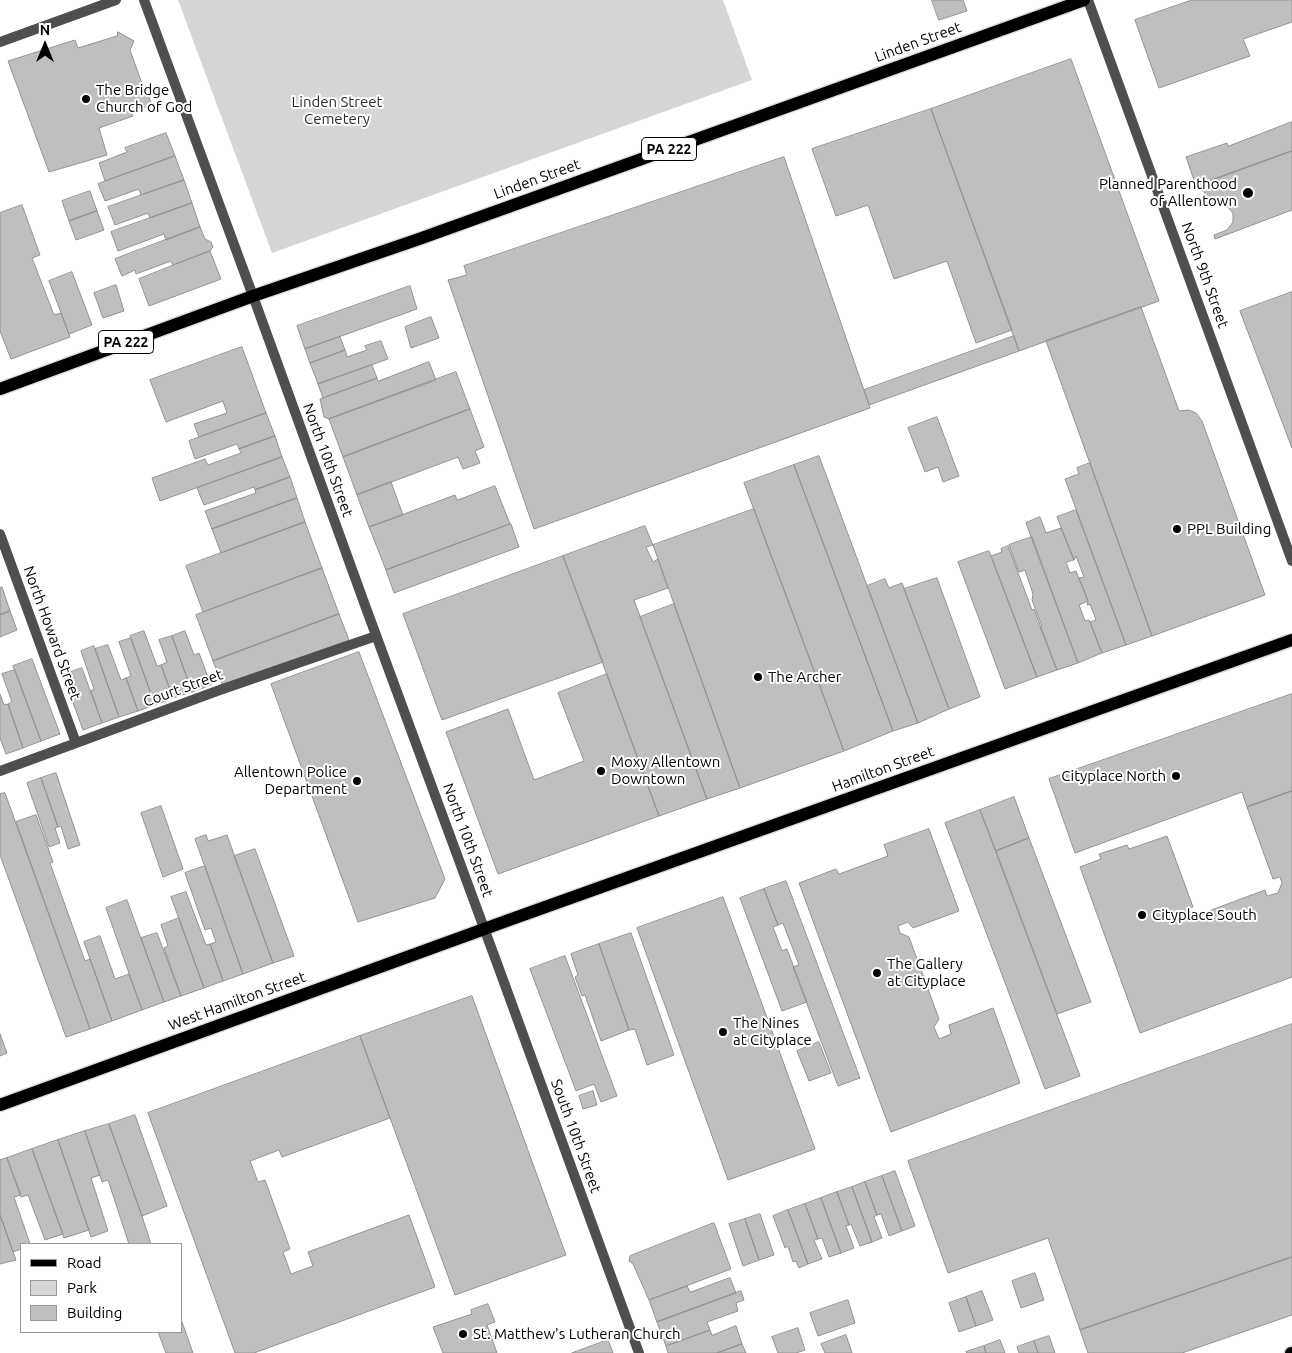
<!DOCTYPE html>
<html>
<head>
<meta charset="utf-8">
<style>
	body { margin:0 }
	#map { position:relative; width:1292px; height:1353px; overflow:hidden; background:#fff; font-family:Ubuntu,sans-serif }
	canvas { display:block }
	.legend { position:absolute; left:20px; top:1243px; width:162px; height:90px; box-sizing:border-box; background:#fff; border:1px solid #999; margin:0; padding:6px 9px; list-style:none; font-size:15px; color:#000 }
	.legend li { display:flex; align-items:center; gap:10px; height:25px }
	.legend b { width:25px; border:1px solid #999 }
	.north { position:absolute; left:20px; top:20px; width:50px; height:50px; -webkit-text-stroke:4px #fff; paint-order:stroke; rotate:0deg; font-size:14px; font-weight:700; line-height:20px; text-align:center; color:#000 }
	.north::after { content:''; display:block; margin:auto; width:18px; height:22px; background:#000; clip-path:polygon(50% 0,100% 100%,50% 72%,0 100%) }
</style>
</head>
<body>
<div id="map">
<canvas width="1292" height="1353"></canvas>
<ul class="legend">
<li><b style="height:6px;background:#000"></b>Road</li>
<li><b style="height:14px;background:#d6d6d6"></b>Park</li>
<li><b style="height:14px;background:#bfbfbf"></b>Building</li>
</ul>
<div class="north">N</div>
</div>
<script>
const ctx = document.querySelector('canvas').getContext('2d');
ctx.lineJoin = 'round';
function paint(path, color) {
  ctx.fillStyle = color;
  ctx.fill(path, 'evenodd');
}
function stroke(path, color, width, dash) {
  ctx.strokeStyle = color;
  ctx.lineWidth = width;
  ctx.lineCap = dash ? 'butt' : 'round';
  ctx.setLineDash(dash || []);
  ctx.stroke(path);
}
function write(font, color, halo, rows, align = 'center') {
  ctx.font = font + ' Ubuntu,sans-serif';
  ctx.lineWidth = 4;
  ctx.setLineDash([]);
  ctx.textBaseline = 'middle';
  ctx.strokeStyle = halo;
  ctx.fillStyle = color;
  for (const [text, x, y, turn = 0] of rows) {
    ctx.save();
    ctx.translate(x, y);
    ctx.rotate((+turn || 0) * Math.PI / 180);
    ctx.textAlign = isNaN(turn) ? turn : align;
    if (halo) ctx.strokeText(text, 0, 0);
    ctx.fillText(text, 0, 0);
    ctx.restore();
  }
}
const green = new Path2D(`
	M 178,0 L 723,0 L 752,80 L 272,253 Z`);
const building = new Path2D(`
	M 932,0 L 963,0 L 967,11 L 939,20 Z
	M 1192,0 L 1292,0 L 1292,22 L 1243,39 L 1250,56 L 1159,88 L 1135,20 Z
	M 118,32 L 134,41 L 130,50 L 145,92 L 147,92 L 152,105 L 138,110 L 136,106 L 129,109 L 133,116 L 99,128 L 107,155 L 49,172 L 8,61 L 75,40 L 78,48 L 117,36 Z
	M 1071,59 L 1159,301 L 1019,351 L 931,109 Z
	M 931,109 L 1012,330 L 976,343 L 947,261 L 894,279 L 868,205 L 836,216 L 812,149 Z
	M 1292,122 L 1292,151 L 1196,186 L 1186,157 L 1227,143 L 1228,146 Z
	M 166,133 L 175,156 L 105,181 L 99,163 L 127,152 L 125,148 Z
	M 1292,151 L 1292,210 L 1215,239 L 1214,235 L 1227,230 L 1233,222 L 1233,213 L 1224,203 L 1216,202 L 1209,205 L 1201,184 Z
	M 175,156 L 184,180 L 141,195 L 139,189 L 105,201 L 98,184 Z
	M 784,157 L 870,408 L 534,529 L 448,280 L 467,275 L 464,266 Z
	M 184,180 L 192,203 L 150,218 L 148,213 L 115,225 L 108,207 Z
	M 90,191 L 97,211 L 69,221 L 62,201 Z
	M 192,203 L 200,227 L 166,240 L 164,234 L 118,251 L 111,232 Z
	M 22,205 L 40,255 L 32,258 L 54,315 L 61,313 L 70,337 L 11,359 L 0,331 L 0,213 Z
	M 97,211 L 104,230 L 76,240 L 69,221 Z
	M 200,227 L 205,239 L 211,242 L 213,247 L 210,251 L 173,265 L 171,261 L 136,274 L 135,270 L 122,276 L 115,259 Z
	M 210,251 L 221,279 L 149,306 L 139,279 Z
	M 72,272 L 92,325 L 69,334 L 49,281 Z
	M 116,285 L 124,311 L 103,318 L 94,293 Z
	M 410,286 L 417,309 L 305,349 L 297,326 Z
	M 1292,292 L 1292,448 L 1240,311 Z
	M 1141,307 L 1179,411 L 1189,410 L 1196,413 L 1202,421 L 1265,595 L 1152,636 L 1046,341 Z
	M 431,317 L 439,338 L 411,348 L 405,327 Z
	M 1014,336 L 1019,351 L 869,405 L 864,390 Z
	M 340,337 L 345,350 L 310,363 L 305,349 Z
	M 381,341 L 388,359 L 318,384 L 310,363 L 345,350 L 347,357 L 367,350 L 365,346 Z
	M 242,347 L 266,413 L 199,437 L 194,424 L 227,413 L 223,401 L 166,422 L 150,380 Z
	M 429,362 L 436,380 L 329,419 L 324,417 L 320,399 L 377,378 L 378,381 Z
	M 372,365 L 377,378 L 323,398 L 318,384 Z
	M 456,372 L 470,409 L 343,457 L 329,419 Z
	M 470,409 L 484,447 L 475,451 L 480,463 L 463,469 L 458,457 L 357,495 L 343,457 Z
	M 266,413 L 275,436 L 239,449 L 237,444 L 195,459 L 189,441 Z
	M 937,417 L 959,476 L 943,482 L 938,467 L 925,472 L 908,428 Z
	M 275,436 L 282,457 L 160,501 L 152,478 L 205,459 L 208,465 L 241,453 L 239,449 Z
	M 819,456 L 918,723 L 893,731 L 794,465 Z
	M 282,457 L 290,477 L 255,490 L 254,487 L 204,505 L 197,488 Z
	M 1090,463 L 1152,636 L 1126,645 L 1065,479 L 1079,474 L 1077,468 Z
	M 794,465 L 893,731 L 844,751 L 744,483 Z
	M 290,477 L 297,498 L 212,529 L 205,511 L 256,493 L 255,490 Z
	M 391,482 L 403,515 L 369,527 L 357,495 Z
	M 495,486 L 510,524 L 386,570 L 369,527 L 455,495 L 457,500 Z
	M 297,498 L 305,522 L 221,553 L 212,529 Z
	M 754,509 L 844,751 L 740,788 L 653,545 Z
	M 1076,510 L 1126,645 L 1102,653 L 1090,622 L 1096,620 L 1090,604 L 1087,605 L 1088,601 L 1079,578 L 1084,577 L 1076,556 L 1074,560 L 1057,517 Z
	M 1040,517 L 1046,533 L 1061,528 L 1074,560 L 1066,562 L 1070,573 L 1076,571 L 1088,601 L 1079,605 L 1085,621 L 1089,620 L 1090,622 L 1102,653 L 1078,663 L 1026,523 Z
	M 305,522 L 322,568 L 203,612 L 186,566 Z
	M 511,524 L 519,547 L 394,593 L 386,570 Z
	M 645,526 L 653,545 L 646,547 L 653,562 L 658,559 L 668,588 L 634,600 L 707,799 L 659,816 L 563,556 Z
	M 1032,537 L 1078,663 L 1057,670 L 1040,627 L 1042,626 L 1032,600 L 1033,594 L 1025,570 L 1019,572 L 1009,545 Z
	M 1008,546 L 1032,610 L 1034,609 L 1057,670 L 1037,677 L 991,556 L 1002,552 L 1001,549 Z
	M 989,551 L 1037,677 L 1005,689 L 958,562 Z
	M 563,556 L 603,662 L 442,720 L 403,614 Z
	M 322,568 L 339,614 L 213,661 L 196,615 Z
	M 937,578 L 980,697 L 949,709 L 904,589 Z
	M 885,579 L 889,588 L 902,583 L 949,709 L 918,723 L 867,586 Z
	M 2,587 L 10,611 L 0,615 L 0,588 Z
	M 674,604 L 740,788 L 707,799 L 640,617 Z
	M 10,611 L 17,630 L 0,637 L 0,615 Z
	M 339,614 L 349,640 L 223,686 L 213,661 Z
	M 144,631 L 157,666 L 161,665 L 173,698 L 155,705 L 130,636 Z
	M 185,631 L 194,655 L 199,653 L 211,685 L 192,692 L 172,636 Z
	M 172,636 L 192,692 L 173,698 L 161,665 L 167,662 L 159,640 Z
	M 131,638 L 155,705 L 138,711 L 126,678 L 131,676 L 119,642 Z
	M 108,645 L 121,680 L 126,678 L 138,711 L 119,717 L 95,649 Z
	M 94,646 L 119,717 L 102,723 L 91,691 L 94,689 L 81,651 Z
	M 359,652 L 445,879 L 435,898 L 358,922 L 271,684 Z
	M 32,659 L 60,734 L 41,741 L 13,666 Z
	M 82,668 L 102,723 L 83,730 L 63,675 Z
	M 15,670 L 41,741 L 23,748 L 8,704 L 12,702 L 2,674 Z
	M 607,674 L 659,816 L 498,874 L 446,732 L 508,709 L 534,780 L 584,761 L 558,693 Z
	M 0,694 L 4,705 L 8,704 L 23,748 L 6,754 L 0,738 Z
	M 1292,694 L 1292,791 L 1247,807 L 1242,792 L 1075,853 L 1049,779 Z
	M 56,773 L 80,845 L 68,849 L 61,826 L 58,827 L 41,778 Z
	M 41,778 L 58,827 L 55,828 L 60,843 L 49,847 L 27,783 Z
	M 1292,791 L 1292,977 L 1140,1033 L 1080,867 L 1101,859 L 1099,854 L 1127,845 L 1129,849 L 1167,836 L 1193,907 L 1186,910 L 1189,917 L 1198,921 L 1208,917 L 1206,912 L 1265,890 L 1267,896 L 1278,893 L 1282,883 L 1280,877 L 1273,879 L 1247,807 Z
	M 5,793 L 90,1029 L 66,1037 L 0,855 L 0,794 Z
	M 1014,797 L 1029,838 L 996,851 L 980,810 Z
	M 161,806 L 183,869 L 163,877 L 141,813 Z
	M 980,810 L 1080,1076 L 1045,1089 L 945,823 Z
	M 36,815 L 53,862 L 50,863 L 85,961 L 90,959 L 112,1021 L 90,1029 L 16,822 Z
	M 929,829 L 959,911 L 913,928 L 908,922 L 898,926 L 900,933 L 909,937 L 939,1019 L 934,1027 L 939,1039 L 951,1034 L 949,1025 L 993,1008 L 1020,1083 L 891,1132 L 799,883 L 836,869 L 839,874 L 888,856 L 884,845 Z
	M 206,835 L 208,841 L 227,835 L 273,963 L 243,974 L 195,839 Z
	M 1029,838 L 1091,1002 L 1057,1014 L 996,851 Z
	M 255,849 L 294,956 L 273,963 L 234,856 Z
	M 205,866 L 243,974 L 223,981 L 210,944 L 216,942 L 211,928 L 205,930 L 185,873 Z
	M 786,881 L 860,1078 L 838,1086 L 793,967 L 799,965 L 783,923 L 778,925 L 764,889 Z
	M 764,889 L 778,925 L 773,927 L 782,951 L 787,949 L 807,1002 L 782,1011 L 740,898 Z
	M 186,892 L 206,945 L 210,944 L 223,981 L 204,988 L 171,897 Z
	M 723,897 L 815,1149 L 728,1180 L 637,928 Z
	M 127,900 L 164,1002 L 142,1010 L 106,908 Z
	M 179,918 L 204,988 L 181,996 L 164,948 L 168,946 L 161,925 Z
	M 157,933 L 181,996 L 164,1002 L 141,938 Z
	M 631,933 L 674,1055 L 647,1065 L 635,1029 L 629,1030 L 599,944 Z
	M 100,936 L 115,979 L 129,974 L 142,1010 L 112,1021 L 84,942 Z
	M 599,944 L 629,1030 L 601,1041 L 585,995 L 582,996 L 575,977 L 578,975 L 571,954 Z
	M 565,956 L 617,1096 L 601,1102 L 594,1084 L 576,1091 L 530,969 Z
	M 472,996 L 566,1255 L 455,1295 L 360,1036 Z
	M 1292,1024 L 1292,1257 L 1080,1330 L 1048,1238 L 948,1273 L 908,1161 Z
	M 0,1034 L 7,1053 L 0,1056 Z
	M 360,1036 L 390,1118 L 282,1157 L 279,1150 L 250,1161 L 258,1182 L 265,1180 L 290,1249 L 283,1252 L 291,1274 L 313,1266 L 308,1252 L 409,1215 L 435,1287 L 254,1353 L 235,1353 L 148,1113 Z
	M 819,1042 L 831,1073 L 809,1081 L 797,1051 Z
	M 593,1091 L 597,1105 L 583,1109 L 579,1096 Z
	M 135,1115 L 167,1206 L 142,1216 L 109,1124 Z
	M 109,1124 L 142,1216 L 151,1244 L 129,1244 L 108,1180 L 102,1182 L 85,1131 Z
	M 85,1131 L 100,1175 L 91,1178 L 108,1231 L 91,1237 L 58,1140 Z
	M 58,1140 L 89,1230 L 64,1238 L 32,1149 Z
	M 32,1149 L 63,1234 L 45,1240 L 28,1195 L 21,1197 L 7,1158 Z
	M 7,1158 L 21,1195 L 14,1197 L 30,1244 L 21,1244 L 21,1249 L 13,1252 L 0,1215 L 0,1160 Z
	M 895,1171 L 915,1226 L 902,1231 L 882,1176 Z
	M 882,1176 L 902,1231 L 889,1236 L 881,1214 L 877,1215 L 865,1182 Z
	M 865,1182 L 877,1215 L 874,1217 L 882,1238 L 872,1242 L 852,1187 Z
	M 852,1187 L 872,1242 L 860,1246 L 851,1224 L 849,1225 L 837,1192 Z
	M 837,1192 L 849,1225 L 846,1226 L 854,1248 L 841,1253 L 821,1198 Z
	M 821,1198 L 841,1253 L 829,1257 L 822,1238 L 818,1239 L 805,1204 Z
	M 805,1204 L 818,1239 L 814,1240 L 822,1259 L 808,1264 L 788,1210 Z
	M 788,1210 L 808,1264 L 799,1268 L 796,1261 L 793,1262 L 788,1246 L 785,1248 L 773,1216 Z
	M 760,1214 L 774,1255 L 759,1260 L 745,1219 Z
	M 0,1215 L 16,1260 L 0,1264 Z
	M 745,1219 L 759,1260 L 743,1266 L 729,1224 Z
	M 714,1223 L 731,1269 L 649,1300 L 633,1264 L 629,1261 L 630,1256 Z
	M 1292,1257 L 1292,1315 L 1182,1353 L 1088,1353 L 1080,1330 Z
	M 1035,1273 L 1044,1300 L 1021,1308 L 1012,1281 Z
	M 730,1278 L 736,1293 L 657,1322 L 649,1300 L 687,1286 L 690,1292 Z
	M 741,1291 L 744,1300 L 736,1303 L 738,1311 L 707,1322 L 710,1330 L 666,1346 L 657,1322 Z
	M 982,1291 L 993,1320 L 976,1326 L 966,1297 Z
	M 966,1297 L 976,1326 L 959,1332 L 949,1303 Z
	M 848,1300 L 855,1323 L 818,1336 L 810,1313 Z
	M 488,1304 L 495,1322 L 487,1325 L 497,1353 L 443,1353 L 433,1327 L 472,1314 L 471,1310 Z
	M 181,1319 L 193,1353 L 166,1353 L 158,1332 L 181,1332 Z
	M 736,1326 L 742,1344 L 717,1353 L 668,1353 L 666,1346 L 710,1330 L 712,1335 Z
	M 798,1328 L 805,1350 L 796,1353 L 778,1353 L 772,1337 Z
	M 846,1335 L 852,1353 L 825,1353 L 821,1344 Z
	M 1049,1336 L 1055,1353 L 1038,1353 L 1034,1341 Z
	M 608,1340 L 613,1353 L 572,1353 Z
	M 1000,1340 L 1005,1353 L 986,1353 L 984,1346 Z
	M 1034,1341 L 1038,1353 L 1019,1353 L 1017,1347 Z
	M 742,1344 L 746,1353 L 717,1353 Z
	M 984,1346 L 986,1353 L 967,1353 L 966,1352 Z`);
const minor = new Path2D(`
	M 144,0 L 253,296 L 366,608 L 498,966 L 639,1353
	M 1088,0 L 1292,561
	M 0,42 L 116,0
	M 0,534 L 76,743
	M 0,771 L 217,691 L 376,636`);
const primary = new Path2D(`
	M 0,389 L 253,296 L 419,239 L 1084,0
	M 0,1105 L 509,920 L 1292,640
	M 1291,1353 L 1292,1353`);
const markers = [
	[86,99,5,"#000"],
	[1248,193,6,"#000"],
	[1177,529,5,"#000"],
	[758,677,5,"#000"],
	[601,771,5,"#000"],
	[1176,776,5,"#000"],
	[357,781,5,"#000"],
	[1142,915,5,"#000"],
	[877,973,5,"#000"],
	[723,1032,5,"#000"],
	[463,1334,5,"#000"]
];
const shields = [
	[669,149,55],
	[126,342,55]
];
const shieldNames = [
	["PA 222",669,149],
	["PA 222",126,342]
];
const streetNames = [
	["Linden Street",918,42,-20],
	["Linden Street",537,179,-20],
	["North 9th Street",1205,275,70],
	["North 10th Street",328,460,70],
	["North Howard Street",52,633,70],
	["Court Street",183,688,-20],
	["Hamilton Street",883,769,-20],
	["North 10th Street",468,840,70],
	["West Hamilton Street",237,1001,-20],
	["South 10th Street",576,1136,70]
];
const poiNames = [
	["The Bridge",96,90],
	["Church of God",96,107],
	["Planned Parenthood",1237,184,"right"],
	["of Allentown",1237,201,"right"],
	["PPL Building",1187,529],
	["The Archer",768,677],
	["Moxy Allentown",611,762],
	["Downtown",611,779],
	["Allentown Police",347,772,"right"],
	["Department",347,789,"right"],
	["Cityplace North",1166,776,"right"],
	["Cityplace South",1152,915],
	["The Gallery",887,964],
	["at Cityplace",887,981],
	["The Nines",733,1023],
	["at Cityplace",733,1040],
	["St. Matthew's Lutheran Church",473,1334]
];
const parkNames = [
	["Linden Street",337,102],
	["Cemetery",337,119]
];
paint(green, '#d6d6d6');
paint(building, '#bfbfbf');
stroke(building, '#939393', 1);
stroke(primary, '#dbdbdb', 15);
stroke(minor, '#4f4f4f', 10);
stroke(primary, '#000', 12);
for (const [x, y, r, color] of markers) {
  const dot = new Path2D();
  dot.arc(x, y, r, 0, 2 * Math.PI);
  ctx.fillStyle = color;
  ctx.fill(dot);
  stroke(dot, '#fff', 2);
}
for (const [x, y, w] of shields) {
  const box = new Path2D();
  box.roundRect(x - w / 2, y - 11.5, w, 23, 4);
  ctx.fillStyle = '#fff';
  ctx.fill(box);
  stroke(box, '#000', 1);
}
write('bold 14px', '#000', null, shieldNames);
write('15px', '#000', '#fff', streetNames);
write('15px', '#000', '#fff', poiNames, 'left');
write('15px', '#2d2d2d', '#fff', parkNames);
</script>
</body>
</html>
